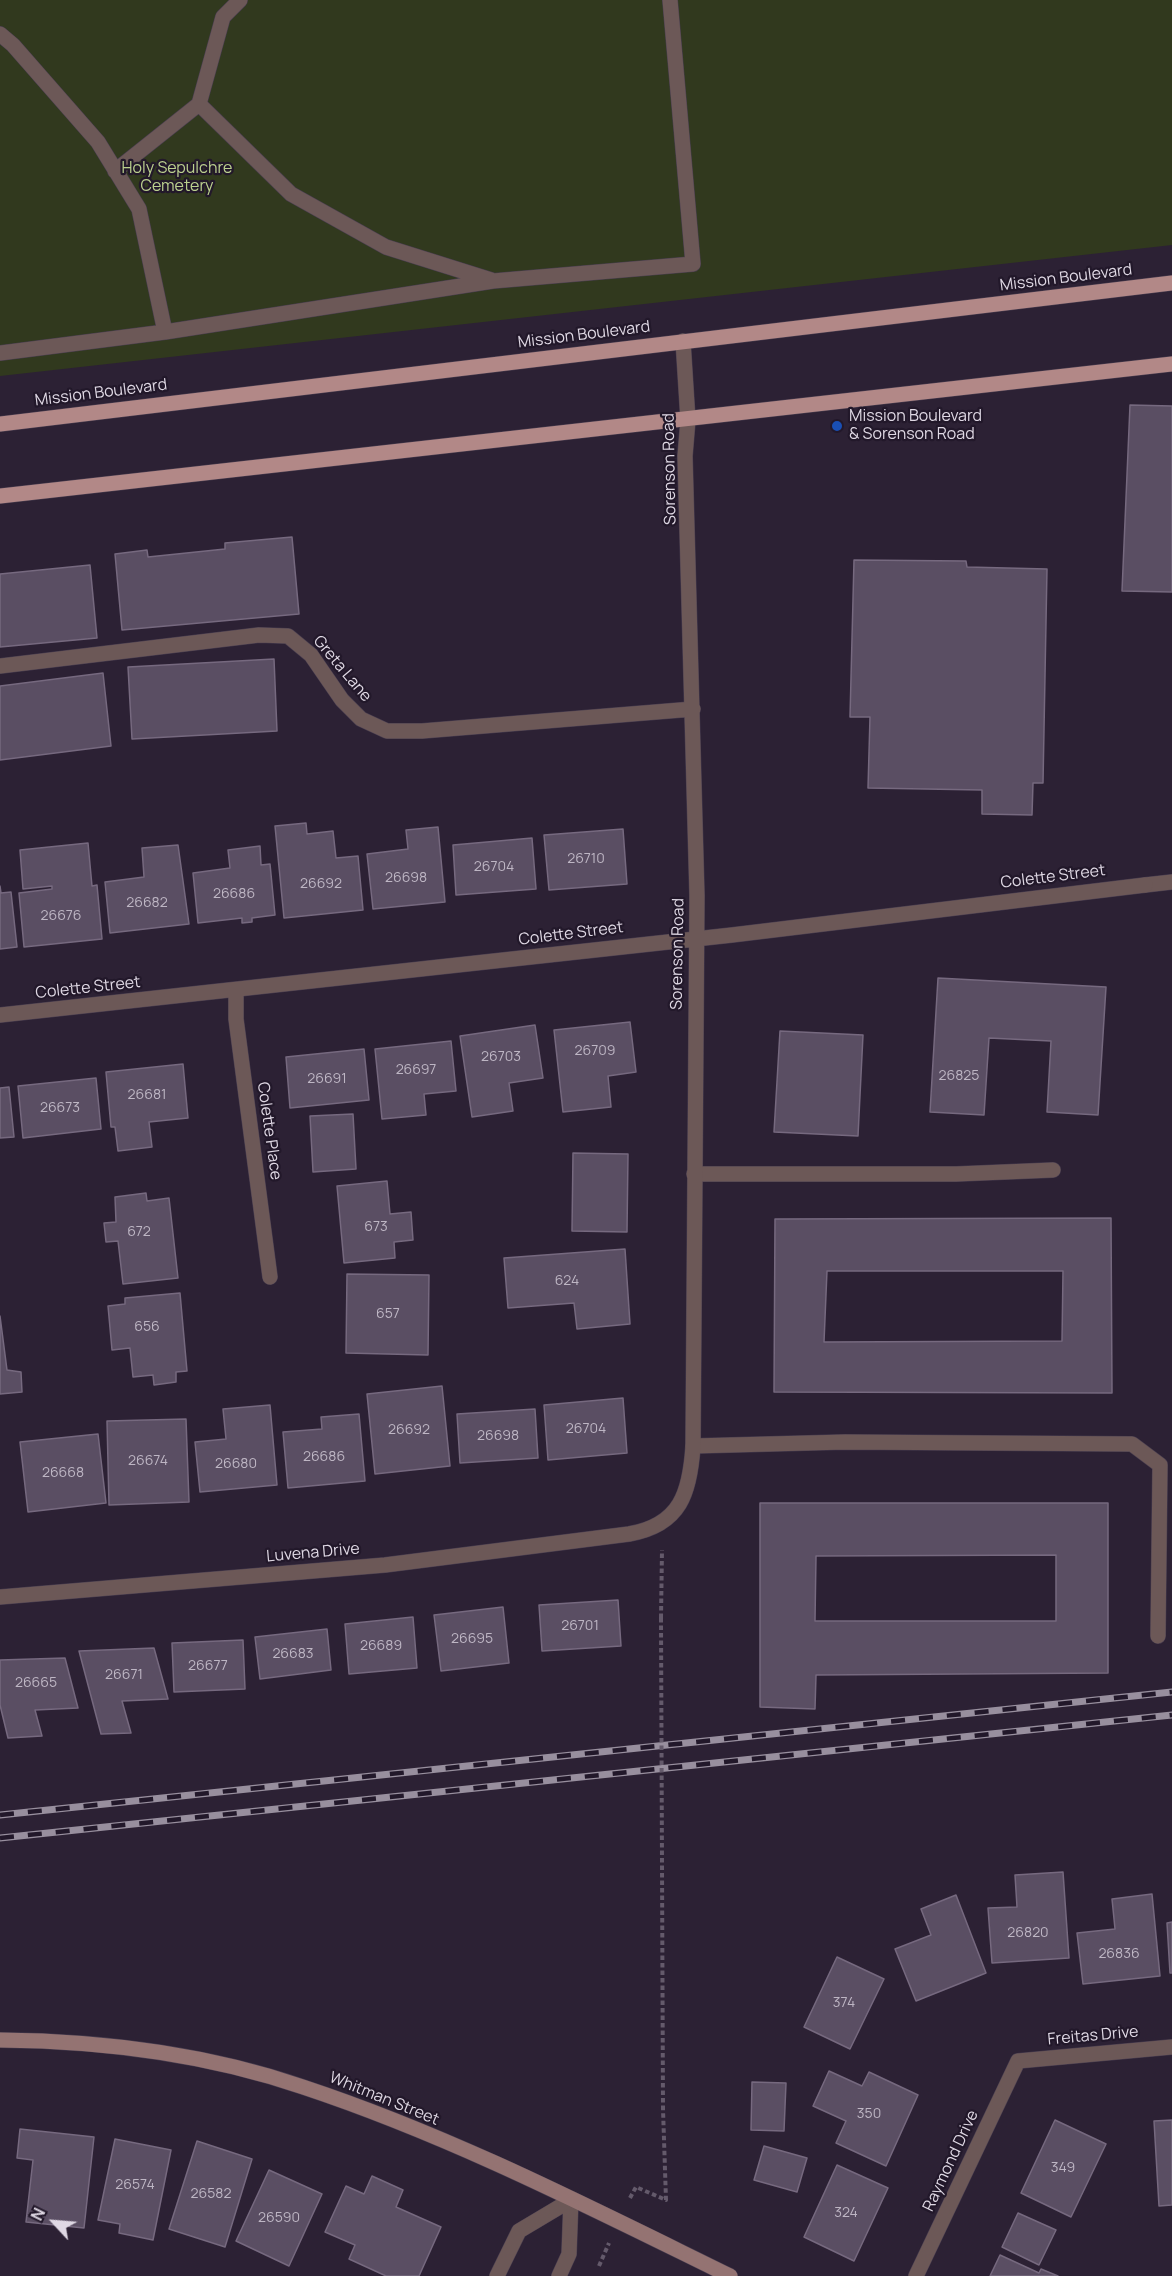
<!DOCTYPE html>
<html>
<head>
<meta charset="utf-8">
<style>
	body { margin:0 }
	#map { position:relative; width:1172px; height:2276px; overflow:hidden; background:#2c2134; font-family:Manrope,sans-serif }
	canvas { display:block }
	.north { position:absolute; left:24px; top:2192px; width:60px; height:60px; -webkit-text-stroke:4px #22182a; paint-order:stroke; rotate:296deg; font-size:16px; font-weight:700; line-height:24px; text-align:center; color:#dfd8e4 }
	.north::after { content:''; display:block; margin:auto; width:21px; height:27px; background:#dfd8e4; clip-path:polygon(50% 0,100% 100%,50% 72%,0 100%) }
</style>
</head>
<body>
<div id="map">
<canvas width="1172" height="2276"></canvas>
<div class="north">N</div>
</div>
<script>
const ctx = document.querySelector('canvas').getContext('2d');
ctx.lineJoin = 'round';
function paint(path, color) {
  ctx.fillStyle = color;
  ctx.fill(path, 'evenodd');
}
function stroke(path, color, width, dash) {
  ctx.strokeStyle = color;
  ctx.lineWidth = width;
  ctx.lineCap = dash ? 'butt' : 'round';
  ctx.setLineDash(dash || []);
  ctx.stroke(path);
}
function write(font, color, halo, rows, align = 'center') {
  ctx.font = font + ' Manrope,sans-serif';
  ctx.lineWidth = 4.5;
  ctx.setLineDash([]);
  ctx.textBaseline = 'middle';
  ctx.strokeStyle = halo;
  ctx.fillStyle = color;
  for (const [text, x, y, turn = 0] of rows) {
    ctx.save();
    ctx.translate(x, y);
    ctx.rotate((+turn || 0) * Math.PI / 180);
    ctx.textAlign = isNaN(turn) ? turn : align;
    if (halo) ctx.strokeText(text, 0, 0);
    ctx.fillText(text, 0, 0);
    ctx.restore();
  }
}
const green = new Path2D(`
	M 0,0 L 1172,0 L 1172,245 L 0,376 Z`);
const building = new Path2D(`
	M 1130,405 L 1172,406 L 1172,592 L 1122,591 Z
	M 292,537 L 299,614 L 122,630 L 115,554 L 147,550 L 148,557 L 225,549 L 225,543 Z
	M 854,560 L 966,561 L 967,567 L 1047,569 L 1043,783 L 1033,783 L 1032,815 L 982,814 L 982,790 L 868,788 L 870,717 L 850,717 Z
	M 90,565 L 97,638 L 0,647 L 0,574 Z
	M 274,659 L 277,731 L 132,739 L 128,667 Z
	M 103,673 L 111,746 L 0,760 L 0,686 Z
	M 306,823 L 307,834 L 333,831 L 336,858 L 358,856 L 363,910 L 284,918 L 275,826 Z
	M 438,827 L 445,902 L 373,909 L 367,854 L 408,849 L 406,830 Z
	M 623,829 L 627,884 L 549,890 L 544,835 Z
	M 532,838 L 536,889 L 456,895 L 453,845 Z
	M 88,843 L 92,886 L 97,885 L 102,939 L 24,947 L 19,893 L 52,889 L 52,886 L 23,889 L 20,850 Z
	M 178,845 L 189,924 L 110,933 L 105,882 L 144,877 L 142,848 Z
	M 260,846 L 261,865 L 270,864 L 275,915 L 252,918 L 252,922 L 242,923 L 242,918 L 198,923 L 193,873 L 230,868 L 228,850 Z
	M 0,886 L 1,893 L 11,892 L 17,947 L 0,949 Z
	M 938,978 L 1106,987 L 1098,1115 L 1047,1112 L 1051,1041 L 989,1038 L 984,1115 L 930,1112 Z
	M 630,1022 L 636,1072 L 608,1076 L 611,1107 L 563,1112 L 554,1030 Z
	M 535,1025 L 543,1078 L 509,1083 L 513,1111 L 472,1117 L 460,1036 Z
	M 780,1031 L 863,1035 L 858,1136 L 774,1132 Z
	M 451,1041 L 456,1091 L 424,1094 L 426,1115 L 382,1119 L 375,1049 Z
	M 364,1049 L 369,1100 L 290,1108 L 286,1057 Z
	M 183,1064 L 188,1118 L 149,1122 L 152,1147 L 118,1151 L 115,1127 L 111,1127 L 106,1072 Z
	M 96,1078 L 101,1129 L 23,1138 L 18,1086 Z
	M 9,1087 L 14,1137 L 0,1138 L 0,1088 Z
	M 353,1114 L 356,1169 L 313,1172 L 310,1116 Z
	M 573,1153 L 628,1154 L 627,1232 L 572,1231 Z
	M 387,1181 L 390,1214 L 411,1212 L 413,1240 L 394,1242 L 395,1258 L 344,1263 L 337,1186 Z
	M 146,1193 L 147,1201 L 169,1198 L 178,1278 L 123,1284 L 118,1241 L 106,1242 L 104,1223 L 116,1222 L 115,1197 Z
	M 1111,1218 L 1112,1393 L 774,1392 L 775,1219 ZM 827,1271 L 1063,1271 L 1062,1341 L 824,1342 Z
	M 625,1249 L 630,1324 L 577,1329 L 574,1303 L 508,1308 L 504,1258 Z
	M 347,1274 L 429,1275 L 428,1355 L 346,1353 Z
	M 180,1293 L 187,1371 L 176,1372 L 176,1382 L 154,1385 L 153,1375 L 133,1377 L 130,1348 L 112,1350 L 108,1306 L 125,1304 L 125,1298 Z
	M 0,1316 L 7,1370 L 21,1372 L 22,1392 L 0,1394 Z
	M 442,1386 L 450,1466 L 375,1474 L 367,1394 Z
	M 623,1398 L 627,1453 L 548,1460 L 544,1405 Z
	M 270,1405 L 277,1485 L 200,1492 L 195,1442 L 226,1439 L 223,1409 Z
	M 535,1409 L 538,1458 L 460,1463 L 457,1414 Z
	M 359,1414 L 365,1481 L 288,1488 L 283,1432 L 322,1429 L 321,1417 Z
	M 186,1419 L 189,1502 L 109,1505 L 107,1421 Z
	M 98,1434 L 106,1503 L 28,1512 L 20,1442 Z
	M 760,1503 L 1108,1503 L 1108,1673 L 816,1675 L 815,1709 L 760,1707 ZM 1056,1555 L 1056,1621 L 815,1621 L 816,1556 Z
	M 618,1600 L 621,1646 L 542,1651 L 539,1605 Z
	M 503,1607 L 509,1663 L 441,1671 L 434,1615 Z
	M 413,1617 L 417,1668 L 349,1674 L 345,1624 Z
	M 327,1629 L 331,1670 L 260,1679 L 255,1637 Z
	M 243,1640 L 245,1689 L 174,1692 L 172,1643 Z
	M 154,1648 L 168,1699 L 122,1701 L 131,1733 L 101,1734 L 79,1651 Z
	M 65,1658 L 78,1708 L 35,1710 L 42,1736 L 8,1738 L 0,1705 L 0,1660 Z
	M 1063,1872 L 1069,1958 L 992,1963 L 988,1908 L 1017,1907 L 1015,1875 Z
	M 1152,1894 L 1160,1976 L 1083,1984 L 1077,1933 L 1115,1929 L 1112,1899 Z
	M 956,1895 L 986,1973 L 916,2001 L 895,1949 L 931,1935 L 921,1909 Z
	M 1172,1922 L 1172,1973 L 1170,1973 L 1167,1923 Z
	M 837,1957 L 884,1979 L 850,2049 L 804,2027 Z
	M 829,2071 L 862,2086 L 869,2072 L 918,2095 L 886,2166 L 836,2143 L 846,2121 L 813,2106 Z
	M 752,2082 L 786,2083 L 784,2131 L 751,2130 Z
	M 1055,2120 L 1106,2144 L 1071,2217 L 1021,2193 Z
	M 1172,2120 L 1172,2205 L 1159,2206 L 1154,2121 Z
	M 20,2129 L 94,2137 L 84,2228 L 26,2222 L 33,2160 L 17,2158 Z
	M 115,2139 L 171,2150 L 153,2240 L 119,2233 L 120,2224 L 98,2220 Z
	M 197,2141 L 252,2159 L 225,2247 L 169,2229 Z
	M 764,2146 L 807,2158 L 797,2192 L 754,2180 Z
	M 837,2165 L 888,2188 L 854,2261 L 804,2237 Z
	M 269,2170 L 322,2194 L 289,2266 L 236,2241 Z
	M 372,2176 L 403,2190 L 396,2207 L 441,2227 L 419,2276 L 386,2276 L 349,2259 L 355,2245 L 325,2232 L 346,2186 L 364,2194 Z
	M 1018,2213 L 1056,2230 L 1039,2265 L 1002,2247 Z
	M 1000,2255 L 1039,2273 L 1041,2269 L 1058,2276 L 990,2276 Z`);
const path = new Path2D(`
	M 661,1618 L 662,1550
	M 630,2198 L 636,2187 L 666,2200 L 663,2109
	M 599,2266 L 609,2243`);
const lane = new Path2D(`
	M 240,0 L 223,17 L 199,104 L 291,194 L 386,247 L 491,280
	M 0,34 L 13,45 L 98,142 L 139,209 L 165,332
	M 115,171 L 199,104
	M 0,353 L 165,332 L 493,281 L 693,264 L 670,0
	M 1145,885 L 1172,882
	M 694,1174 L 956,1174 L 1053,1170
	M 693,1446 L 845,1442 L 1132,1444 L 1160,1465 L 1158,1636`);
const street = new Path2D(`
	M 0,666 L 259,635 L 288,636 L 311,655 L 342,700 L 361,719 L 387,731 L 422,731 L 693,709
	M 236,990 L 236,1019 L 270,1277
	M 0,1015 L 732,935 L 1145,885
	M 0,1597 L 385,1565 L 629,1534 C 681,1525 690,1492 693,1446 L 697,896 L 685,456 L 688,420 L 683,341
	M 497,2276 L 519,2231 L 571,2200
	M 559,2276 L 569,2254 L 571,2200
	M 916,2276 L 1018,2061 L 1172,2047`);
const secondary = new Path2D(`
	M 0,2040 C 102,2041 207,2054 303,2087 C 451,2136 591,2208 730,2276`);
const primary = new Path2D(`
	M 0,424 L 1172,283
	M 0,496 L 1172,364`);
const rail = new Path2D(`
	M 0,1815 L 1172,1692
	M 0,1838 L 1172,1715`);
const pathBridge = new Path2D(`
	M 661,1618 L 663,2109`);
const markers = [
	[837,426,6,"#1a4fb4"]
];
const numberNames = [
	["26710",586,859],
	["26704",494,867],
	["26698",406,878],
	["26692",321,884],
	["26686",234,894],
	["26682",147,903],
	["26676",61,916],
	["26709",595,1051],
	["26703",501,1057],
	["26697",416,1070],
	["26825",959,1076],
	["26691",327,1079],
	["26681",147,1095],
	["26673",60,1108],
	["673",376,1227],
	["672",139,1232],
	["624",567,1281],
	["657",388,1314],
	["656",147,1327],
	["26704",586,1429],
	["26692",409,1430],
	["26698",498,1436],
	["26686",324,1457],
	["26674",148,1461],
	["26680",236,1464],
	["26668",63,1473],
	["26701",580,1626],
	["26695",472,1639],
	["26689",381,1646],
	["26683",293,1654],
	["26677",208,1666],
	["26671",124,1675],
	["26665",36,1683],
	["26820",1028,1933],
	["26836",1119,1954],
	["374",844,2003],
	["350",869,2114],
	["349",1063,2168],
	["26574",135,2185],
	["26582",211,2194],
	["324",846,2213],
	["26590",279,2218]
];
const parkNames = [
	["Holy Sepulchre",177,169],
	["Cemetery",177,187]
];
const streetNames = [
	["Mission Boulevard",1066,278,-7],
	["Mission Boulevard",584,335,-7],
	["Mission Boulevard",101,393,-7],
	["Sorenson Road",670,469,-91],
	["Greta Lane",342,669,50],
	["Colette Street",1053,877,-7],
	["Colette Street",571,934,-7],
	["Sorenson Road",678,954,-89],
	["Colette Street",88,988,-6],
	["Colette Place",269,1131,82],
	["Luvena Drive",313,1553,-5],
	["Freitas Drive",1093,2036,-5],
	["Whitman Street",384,2099,22],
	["Raymond Drive",951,2161,-65]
];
const poiNames = [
	["Mission Boulevard",849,417],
	["& Sorenson Road",849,435]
];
paint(green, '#31391e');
paint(building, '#5a4e63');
stroke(building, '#76697f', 1.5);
stroke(lane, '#493e50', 16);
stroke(street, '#493e50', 16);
stroke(secondary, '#493e50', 16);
stroke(primary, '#493e50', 16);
stroke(path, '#645a6b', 4, [4.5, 3]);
stroke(lane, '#6c5857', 15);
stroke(street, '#6c5857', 15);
stroke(secondary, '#947372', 15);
stroke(primary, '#b28887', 15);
stroke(rail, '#988f9e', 7);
stroke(rail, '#22182a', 4.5, [14]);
stroke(pathBridge, '#645a6b', 4, [4.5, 3]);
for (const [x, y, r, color] of markers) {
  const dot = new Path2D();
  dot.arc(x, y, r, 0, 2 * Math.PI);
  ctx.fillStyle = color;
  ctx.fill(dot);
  stroke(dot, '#22182a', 2);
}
write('14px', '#beb6c4', null, numberNames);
write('16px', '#bbd08e', '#22182a', parkNames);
write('16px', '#dfd8e4', '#22182a', streetNames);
write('16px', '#dfd8e4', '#22182a', poiNames, 'left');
</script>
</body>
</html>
